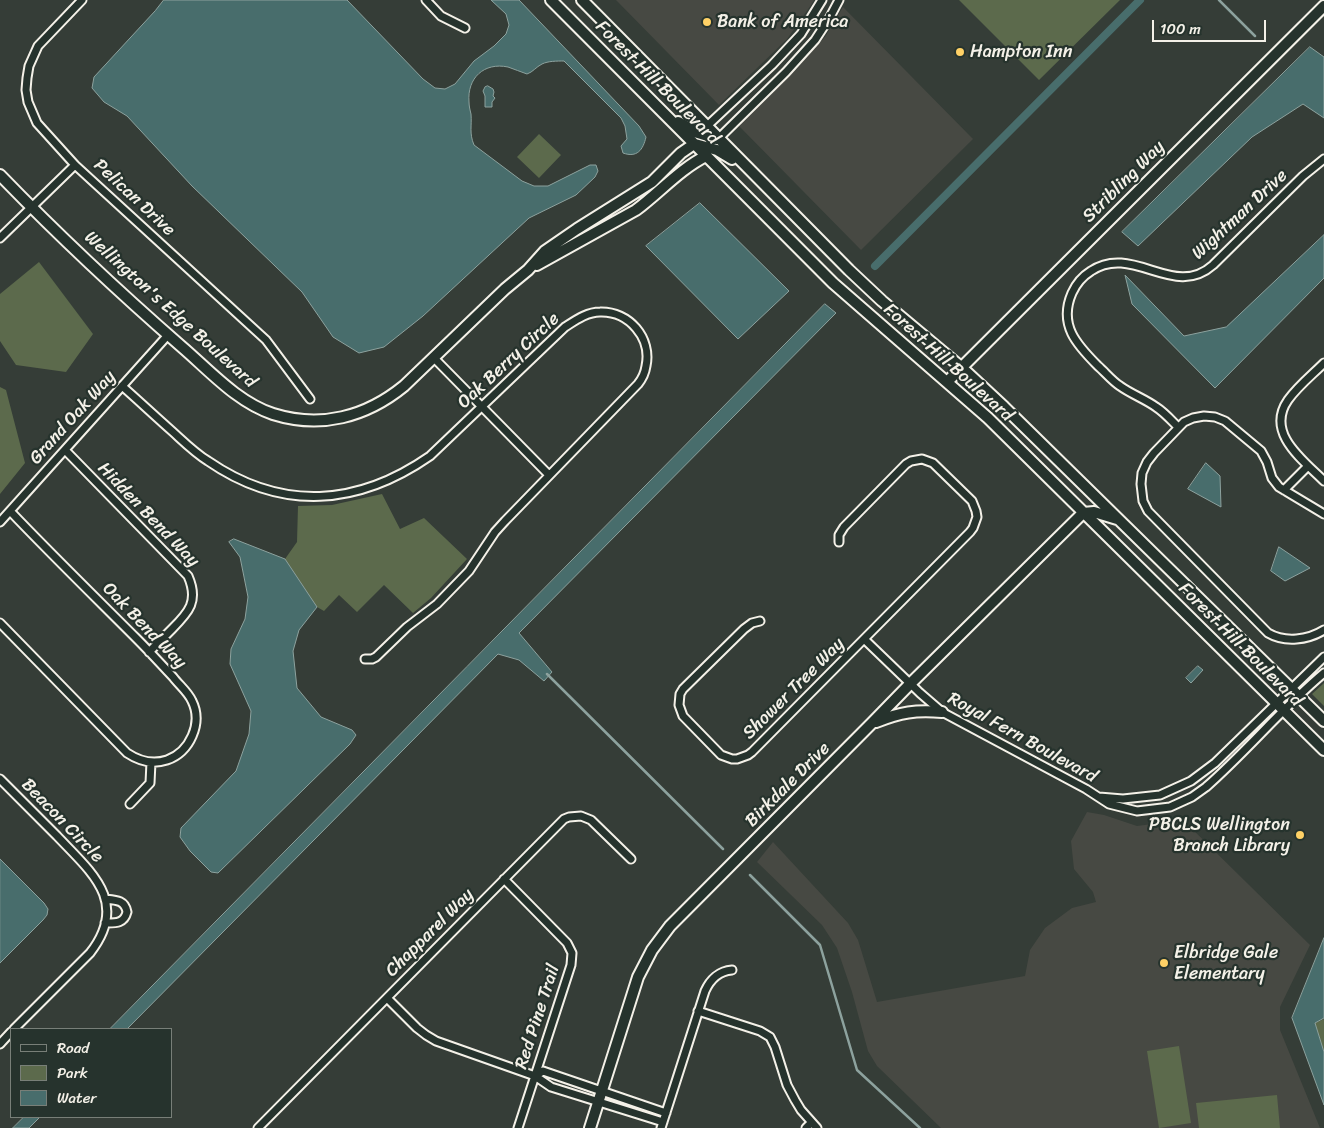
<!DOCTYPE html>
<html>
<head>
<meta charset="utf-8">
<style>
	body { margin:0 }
	#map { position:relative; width:1324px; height:1128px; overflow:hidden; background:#353d37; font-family:Sriracha,sans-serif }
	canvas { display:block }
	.legend { position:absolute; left:10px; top:1028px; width:162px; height:90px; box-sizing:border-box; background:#26332d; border:1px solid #787f78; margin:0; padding:6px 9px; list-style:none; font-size:15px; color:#f4f1e8 }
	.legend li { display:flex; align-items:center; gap:10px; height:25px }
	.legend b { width:25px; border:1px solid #787f78 }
	.scale { position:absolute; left:1152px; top:20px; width:114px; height:22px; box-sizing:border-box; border:2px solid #f4f1e8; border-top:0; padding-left:6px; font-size:15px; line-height:18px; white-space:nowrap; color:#f4f1e8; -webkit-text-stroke:4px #26332d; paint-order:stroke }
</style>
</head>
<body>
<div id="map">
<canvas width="1324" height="1128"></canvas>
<ul class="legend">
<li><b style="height:6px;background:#26332d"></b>Road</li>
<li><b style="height:14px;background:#5c6a4c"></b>Park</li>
<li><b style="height:14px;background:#486d6c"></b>Water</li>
</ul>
<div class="scale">100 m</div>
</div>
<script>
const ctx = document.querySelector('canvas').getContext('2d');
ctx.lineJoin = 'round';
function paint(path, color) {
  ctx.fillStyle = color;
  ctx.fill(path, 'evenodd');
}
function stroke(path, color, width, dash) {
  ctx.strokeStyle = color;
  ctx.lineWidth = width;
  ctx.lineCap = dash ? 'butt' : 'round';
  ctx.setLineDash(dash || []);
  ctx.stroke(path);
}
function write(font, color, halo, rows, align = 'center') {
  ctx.font = font + ' Sriracha,sans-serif';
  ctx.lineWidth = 4.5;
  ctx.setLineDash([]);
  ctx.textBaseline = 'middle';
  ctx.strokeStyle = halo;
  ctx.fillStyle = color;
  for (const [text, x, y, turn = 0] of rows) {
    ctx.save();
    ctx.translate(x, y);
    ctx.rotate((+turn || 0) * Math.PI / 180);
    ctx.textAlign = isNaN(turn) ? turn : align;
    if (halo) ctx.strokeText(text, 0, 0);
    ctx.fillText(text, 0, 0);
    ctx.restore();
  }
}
const built = new Path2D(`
	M 616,0 L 814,0 L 811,5 L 787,39 L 719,105 Z
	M 843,7 L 973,139 L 861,250 L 738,125 L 791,73 L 825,37 Z
	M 1087,812 L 1104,815 L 1137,826 L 1183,820 L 1310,945 L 1280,1007 L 1280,1030 L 1320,1128 L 941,1128 L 877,1066 L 868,1051 L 852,992 L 837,948 L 822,925 L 757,862 L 773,842 L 848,923 L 858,940 L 877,1002 L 1025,976 L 1030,950 L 1045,928 L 1072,908 L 1096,902 L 1093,892 L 1074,869 L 1071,841 Z`);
const green = new Path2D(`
	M 959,0 L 1120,0 L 1039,80 Z
	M 539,134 L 561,155 L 539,178 L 517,157 Z
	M 39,262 L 93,334 L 66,372 L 16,365 L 0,341 L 0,294 Z
	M 0,387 L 6,390 L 25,463 L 0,494 Z
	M 382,494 L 400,529 L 424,518 L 467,559 L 431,598 L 413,613 L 384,585 L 357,612 L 339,595 L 324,611 L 317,607 L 285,559 L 297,542 L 298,506 L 332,505 Z
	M 1324,683 L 1324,706 L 1312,694 Z
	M 1324,1019 L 1324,1052 L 1315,1023 Z
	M 1179,1046 L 1191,1123 L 1159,1128 L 1147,1051 Z
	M 1277,1095 L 1280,1128 L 1199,1128 L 1196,1103 Z`);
const water = new Path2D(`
	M 164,0 L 347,0 L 423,79 L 435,88 L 445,89 L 455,84 L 474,61 L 494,46 L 506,34 L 509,25 L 506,14 L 491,0 L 519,0 L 639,126 L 646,137 C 643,150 637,158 623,153 L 621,146 L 627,139 L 625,126 L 621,118 L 564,61 C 557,61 548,61 542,64 C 536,67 533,72 527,74 C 521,72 514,69 508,67 C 484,62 467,78 469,102 C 469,106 470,110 471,114 C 472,126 469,133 474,145 L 522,181 L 534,186 L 548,186 L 590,165 L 596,165 L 598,171 L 595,177 L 576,195 L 529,218 L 423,316 L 384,347 L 359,353 L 333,337 L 302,292 L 192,186 L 127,116 L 104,102 L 92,88 L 94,77 L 155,11 Z
	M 1310,47 L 1324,57 L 1324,118 L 1303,104 L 1252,137 L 1138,246 L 1122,232 Z
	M 488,86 L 493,89 L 494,92 L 493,96 L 495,98 L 492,102 L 492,107 L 485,107 L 485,96 L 483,91 L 485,87 Z
	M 700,203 L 789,291 L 738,339 L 646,246 Z
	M 1324,235 L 1324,278 L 1215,388 L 1132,304 L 1125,275 L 1184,336 L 1226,327 Z
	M 825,304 L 836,313 L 519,633 L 552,672 L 544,681 L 519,660 L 498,654 L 127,1029 L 110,1029 Z
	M 1206,463 L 1220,476 L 1221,507 L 1188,489 Z
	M 234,539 L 285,559 L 317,607 L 299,630 L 293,651 L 297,688 L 321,717 L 352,730 L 356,735 L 350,744 L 218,873 L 211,872 L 190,851 L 180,837 L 181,828 L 236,771 L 249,734 L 251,711 L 230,664 L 231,649 L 245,619 L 248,597 L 240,557 L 229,542 Z
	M 1279,547 L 1310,568 L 1285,581 L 1271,571 Z
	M 1198,666 L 1203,670 L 1191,683 L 1186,678 Z
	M 0,859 L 44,903 L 48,909 L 47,915 L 43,920 L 0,963 Z
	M 1324,938 L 1324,1018 L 1315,1023 L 1324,1052 L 1324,1105 L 1292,1018 Z
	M 24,1117 L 40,1117 L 29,1128 L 13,1128 Z`);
const stream = new Path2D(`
	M 1219,0 L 1255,36
	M 547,674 L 723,849
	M 750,875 L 820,945 L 857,1070 L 920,1128`);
const canal = new Path2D(`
	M 875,266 L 1140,0`);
const street = new Path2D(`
	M 82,0 L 38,46 L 29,66 L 27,78 L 26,90 L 28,102 L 37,123 L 75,165 L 266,340 L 310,399
	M 426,0 L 441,16 L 465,28
	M 706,127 L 772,65 L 801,34 L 822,0
	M 718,139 L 786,72 L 815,40 L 830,17 L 839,0
	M 0,238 L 75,165
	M 434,358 L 549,475
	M 1324,363 C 1312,375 1298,386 1288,400 C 1265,433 1303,460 1324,481
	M 122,386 C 139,401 156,417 173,432 C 184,442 195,453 208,461 C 282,512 358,506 430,456 L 565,327 C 576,320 587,312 600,312 C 629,311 652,338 646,366 C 645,373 642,379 638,384 L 505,521 L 495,532 L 469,571 L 437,604 L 407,627 L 376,657 L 372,659 L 365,659
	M 1178,427 C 1171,420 1164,412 1156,407 C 1145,399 1131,394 1120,386 C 1112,381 1105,372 1098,366 C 1077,345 1058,325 1072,293 C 1076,284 1083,276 1091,271 C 1133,243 1174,300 1213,265 L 1303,176 L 1324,159
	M 65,450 L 188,576 C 199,601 189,612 172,629 C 165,636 157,644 149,652
	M 1284,490 L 1308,466
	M 1324,514 L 1279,487 L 1272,478 L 1267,462 L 1261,451 L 1225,421 L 1215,417 L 1204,416 L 1193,418 L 1184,422 L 1154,453 L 1147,462 L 1142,473 L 1141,484 L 1143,501 L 1148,511 L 1268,633 C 1285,643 1308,640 1324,630
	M 0,522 L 168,335
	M 760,621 L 752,623 L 744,629 L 683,689 L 680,694 L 679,705 L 683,716 L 721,755 L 732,759 L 737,759 L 748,755 L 752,752 L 970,532 L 973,528 L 977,517 L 976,511 L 972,501 L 933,463 L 922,459 L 911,461 L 906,464 L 844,527 L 839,535 L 839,542
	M 0,623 L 127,753 C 139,761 152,765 167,760 C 190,752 203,723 192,701 C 188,692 179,685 173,677 C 161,664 149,651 136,638 C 94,596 51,554 10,511
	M 864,639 L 920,693 L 942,712 L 1086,789 L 1109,804 L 1137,811 L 1170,807 L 1192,797 L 1206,787 C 1247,751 1282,708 1324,673
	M 0,779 C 19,798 38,817 57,836 C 91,872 130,902 90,953 L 14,1029
	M 1099,797 L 1123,799 L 1160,795 L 1191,781 L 1215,763 L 1324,657
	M 130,804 L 150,783 L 151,762
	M 504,879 L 567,943 L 572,953 L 571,965 L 518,1128
	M 105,923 C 115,923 124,924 127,912 C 125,900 116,900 105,899
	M 387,998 L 417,1028 L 426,1035 L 436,1041 L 535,1076 L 551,1087 L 663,1122
	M 698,1011 L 760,1031 L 770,1037 L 775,1047 L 787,1085 L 795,1100 L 801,1110 L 817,1128
	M 0,1044 L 11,1032
	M 535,1076 L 543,1071 L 666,1113
	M 258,1128 L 564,819 L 569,817 L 581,816 L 591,820 L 631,859
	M 661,1128 L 705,991 C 710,980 719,971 732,970
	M 806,1128 L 811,1123`);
const secondary = new Path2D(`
	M 551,0 L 833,283 L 988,418 L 1324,750
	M 582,0 L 849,270 L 882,301 L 961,367 L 1004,407 L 1324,721
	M 678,122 L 698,133 L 717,139
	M 695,144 L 717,150 L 732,159
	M 0,175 C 58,235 119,292 182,347 C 210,371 237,402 273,414 C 321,429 366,417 404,386 L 505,289 L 528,270 L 545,251 L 577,229 L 652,182 L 681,153 L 694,144
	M 537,265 L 636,210 C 660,192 680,169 706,156
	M 947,382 L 1324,6
	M 876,722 C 901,712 915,710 942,712
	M 590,1128 L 638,977 L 652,950 L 670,926 L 872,723 L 910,684 L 1083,513 L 1094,512 L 1117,519`);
const markers = [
	[707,22,5,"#ffd166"],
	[960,52,5,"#ffd166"],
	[1300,835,5,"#ffd166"],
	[1164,963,5,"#ffd166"]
];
const poiNames = [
	["Bank of America",717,22],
	["Hampton Inn",970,52],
	["PBCLS Wellington",1290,825,"right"],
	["Branch Library",1290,846,"right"],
	["Elbridge Gale",1174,953],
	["Elementary",1174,974]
];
const streetNames = [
	["Forest Hill Boulevard",657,83,45],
	["Stribling Way",1124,182,-45],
	["Pelican Drive",134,198,43],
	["Wightman Drive",1240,215,-43],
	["Wellington's Edge Boulevard",170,310,42],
	["Oak Berry Circle",509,361,-43],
	["Forest Hill Boulevard",948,363,42],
	["Grand Oak Way",73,418,-48],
	["Hidden Bend Way",148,515,46],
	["Oak Bend Way",144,626,46],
	["Forest Hill Boulevard",1240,645,45],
	["Shower Tree Way",794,689,-45],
	["Royal Fern Boulevard",1022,738,29],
	["Birkdale Drive",788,785,-45],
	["Beacon Circle",62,821,46],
	["Chapparel Way",430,933,-45],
	["Red Pine Trail",538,1017,-72]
];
paint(built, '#474943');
paint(green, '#5c6a4c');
paint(water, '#486d6c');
stroke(water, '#8da29e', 1);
stroke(stream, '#8da29e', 2.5);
stroke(canal, '#486d6c', 8);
stroke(street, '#f4f1e8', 11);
stroke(secondary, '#f4f1e8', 14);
stroke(street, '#26332d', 7);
stroke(secondary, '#26332d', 10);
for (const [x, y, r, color] of markers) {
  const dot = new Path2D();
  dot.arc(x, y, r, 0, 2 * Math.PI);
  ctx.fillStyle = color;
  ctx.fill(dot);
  stroke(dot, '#26332d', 2);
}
write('18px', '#f4f1e8', '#26332d', poiNames, 'left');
write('18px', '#f4f1e8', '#26332d', streetNames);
</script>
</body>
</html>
